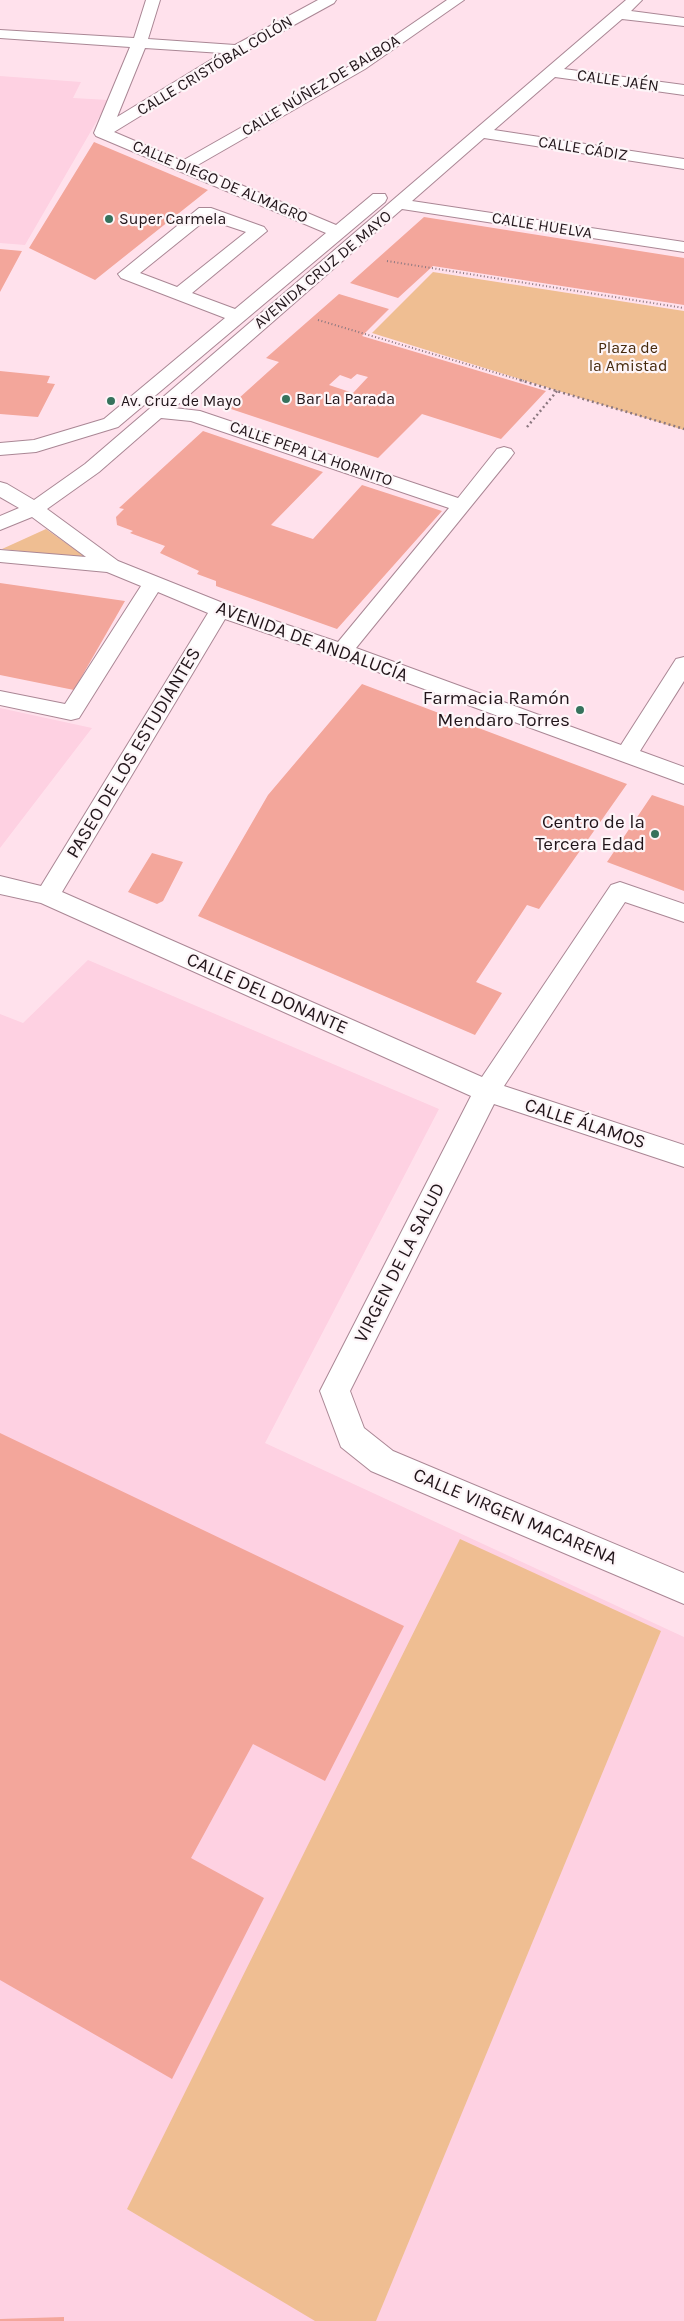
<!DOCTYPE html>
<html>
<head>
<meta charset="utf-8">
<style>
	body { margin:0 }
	canvas { display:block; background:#ffe1ec }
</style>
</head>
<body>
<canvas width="684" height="2321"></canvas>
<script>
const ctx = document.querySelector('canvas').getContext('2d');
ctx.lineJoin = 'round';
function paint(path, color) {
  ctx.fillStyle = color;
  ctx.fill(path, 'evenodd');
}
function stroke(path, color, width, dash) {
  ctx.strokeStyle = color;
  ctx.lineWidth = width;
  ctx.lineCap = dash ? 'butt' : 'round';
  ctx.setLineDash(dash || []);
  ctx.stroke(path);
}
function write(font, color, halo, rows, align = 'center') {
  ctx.font = font + ' Karla,sans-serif';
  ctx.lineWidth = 4.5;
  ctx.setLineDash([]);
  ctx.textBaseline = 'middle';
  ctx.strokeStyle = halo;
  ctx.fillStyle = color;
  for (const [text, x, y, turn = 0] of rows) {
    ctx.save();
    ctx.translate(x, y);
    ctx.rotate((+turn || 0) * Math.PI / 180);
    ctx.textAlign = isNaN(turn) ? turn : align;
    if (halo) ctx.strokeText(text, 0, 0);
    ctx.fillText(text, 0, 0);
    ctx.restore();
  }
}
const built = new Path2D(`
	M 0,76 L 81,82 L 73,98 L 109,100 L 25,245 L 0,243 Z
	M 0,708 L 92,728 L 0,848 Z
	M 88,960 L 439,1109 L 265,1443 L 684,1637 L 684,2321 L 0,2321 L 0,1014 L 23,1023 Z`);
const green = new Path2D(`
	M 433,272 L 684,311 L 684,430 L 372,333 Z
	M 46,529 L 87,558 L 2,549 Z
	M 460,1539 L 661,1631 L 376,2321 L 315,2321 L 127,2209 Z`);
const building = new Path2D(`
	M 94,142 L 208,190 L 95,280 L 29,248 Z
	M 424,217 L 684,258 L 684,305 L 433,266 L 398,298 L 350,283 Z
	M 0,249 L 22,251 L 0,292 Z
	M 339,294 L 389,309 L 362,336 L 546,391 L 501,439 L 422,414 L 378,458 L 228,408 L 279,362 L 266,358 ZM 357,374 L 368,377 L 353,393 L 329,385 L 340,375 L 351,379 Z
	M 0,371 L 50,376 L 47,383 L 55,384 L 38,417 L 0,414 Z
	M 203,431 L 323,472 L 271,525 L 313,539 L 362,485 L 442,511 L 337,629 L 216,586 L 216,581 L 197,574 L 199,571 L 160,553 L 165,546 L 130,533 L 133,531 L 117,525 L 116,517 L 124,509 L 119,508 Z
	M 0,583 L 125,601 L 74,690 L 0,675 Z
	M 362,684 L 627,784 L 539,909 L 527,905 L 476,982 L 502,993 L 475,1035 L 198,916 L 268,795 Z
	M 652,795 L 684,806 L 684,891 L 607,862 Z
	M 152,853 L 183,862 L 163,901 L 157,904 L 128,892 Z
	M 0,1433 L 404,1626 L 325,1781 L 253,1744 L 191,1858 L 264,1898 L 172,2079 L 0,1980 Z
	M 64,2317 L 64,2321 L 0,2321 L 0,2319 Z`);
const pathFar1 = new Path2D(`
	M 387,261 L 684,308
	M 318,320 L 524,381`);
const path = new Path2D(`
	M 520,380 L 684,429
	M 527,427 L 557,391`);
const minor = new Path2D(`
	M 146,0 L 160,0 L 148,39 L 235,45 L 318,0 L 336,0 L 334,3 L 243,53 L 114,132 L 182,161 L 355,63 L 447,0 L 464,0 L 365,69 L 196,166 L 336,225 L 373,194 L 385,194 L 387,198 L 385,202 L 118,427 L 36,452 L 0,455 L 0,443 L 34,440 L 104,419 L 225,318 L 121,278 L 118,274 L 199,208 L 211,208 L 264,227 L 267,231 L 192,293 L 235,309 L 326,233 L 96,136 L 94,133 L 130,47 L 0,38 L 0,30 L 134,38 ZM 145,48 L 222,53 L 117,117 ZM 207,219 L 246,232 L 177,287 L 140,273 Z
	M 626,0 L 642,0 L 631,11 L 684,18 L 684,26 L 622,19 L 564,69 L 684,85 L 684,95 L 555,77 L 494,130 L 684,159 L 684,169 L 484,138 L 412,201 L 684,242 L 684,252 L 402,209 L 174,408 L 200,411 L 458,498 L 497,449 L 504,447 L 511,449 L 514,453 L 511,457 L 356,648 L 621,745 L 676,659 L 684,657 L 684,681 L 640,751 L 684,767 L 684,784 L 334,656 L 225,619 L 62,892 L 482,1077 L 611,885 L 620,882 L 684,904 L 684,922 L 625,902 L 504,1086 L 684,1145 L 684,1167 L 494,1104 L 350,1391 L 364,1428 L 393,1451 L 684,1573 L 684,1604 L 371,1471 L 341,1447 L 320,1391 L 471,1096 L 41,903 L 0,894 L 0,876 L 41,886 L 208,613 L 158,592 L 79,718 L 71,720 L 0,705 L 0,691 L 65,704 L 141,586 L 107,572 L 0,562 L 0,550 L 86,557 L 32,517 L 0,530 L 0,516 L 19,508 L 0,497 L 0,482 L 7,484 L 34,500 L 85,464 ZM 161,418 L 191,421 L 449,508 L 338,642 L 228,605 L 118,561 L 47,509 L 99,472 Z`);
const markers = [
	[109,219,5,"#36725c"],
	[286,399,5,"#36725c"],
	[111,401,5,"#36725c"],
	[580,710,5,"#36725c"],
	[655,834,5,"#36725c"]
];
const farStreetnames = [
	["CALLE CRISTÓBAL COLÓN",215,66,-31],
	["CALLE JAÉN",618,81,8],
	["CALLE NÚÑEZ DE BALBOA",321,86,-31],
	["CALLE CÁDIZ",583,149,9],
	["CALLE DIEGO DE ALMAGRO",220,182,23],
	["CALLE HUELVA",542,226,9],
	["AVENIDA CRUZ DE MAYO",323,270,-40],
	["CALLE PEPA LA HORNITO",311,454,19]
];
const farPoinames = [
	["Super Carmela",119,219],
	["Bar La Parada",296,399],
	["Av. Cruz de Mayo",121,401]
];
const farParknames = [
	["Plaza de",628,348],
	["la Amistad",628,366]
];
const streetNames = [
	["AVENIDA DE ANDALUCÍA",312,642,20],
	["PASEO DE LOS ESTUDIANTES",134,753,-59],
	["CALLE DEL DONANTE",267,994,24],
	["CALLE ÁLAMOS",585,1124,18],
	["VIRGEN DE LA SALUD",400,1263,-63],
	["CALLE VIRGEN MACARENA",515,1517,23]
];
const poiNames = [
	["Farmacia Ramón",570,699],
	["Mendaro Torres",570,721],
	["Centro de la",645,823],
	["Tercera Edad",645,845]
];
paint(built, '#fed1e2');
paint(green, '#efbe92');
paint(building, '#f3a69b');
stroke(minor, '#aa8795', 2);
stroke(pathFar1, '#8c7880', 2, [1, 2.5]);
stroke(path, '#8c7880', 2.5, [2, 3]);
paint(minor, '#fff');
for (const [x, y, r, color] of markers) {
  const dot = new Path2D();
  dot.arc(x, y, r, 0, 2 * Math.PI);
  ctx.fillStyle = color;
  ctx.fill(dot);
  stroke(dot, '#fdf5f8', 2);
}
write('16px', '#21151a', '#fdf5f8', farStreetnames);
write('16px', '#21151a', '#fdf5f8', farPoinames, 'left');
write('16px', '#462a0d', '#fdf5f8', farParknames);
write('19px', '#21151a', '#fdf5f8', streetNames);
write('19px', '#21151a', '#fdf5f8', poiNames, 'right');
</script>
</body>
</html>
